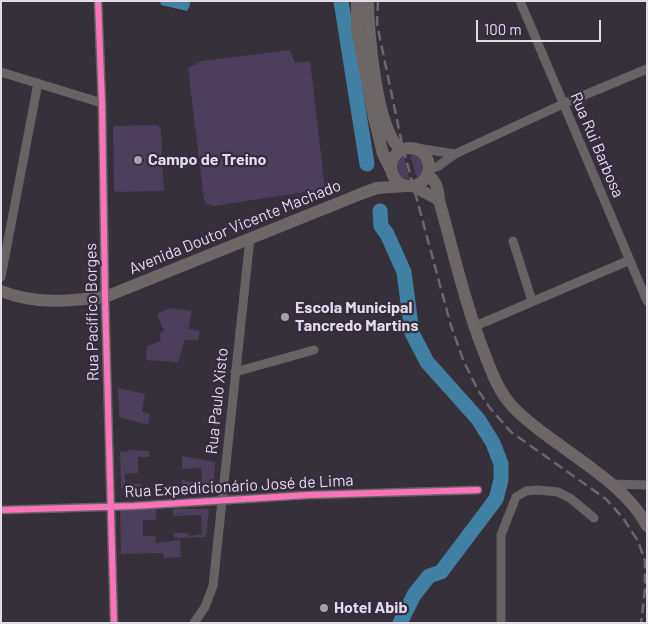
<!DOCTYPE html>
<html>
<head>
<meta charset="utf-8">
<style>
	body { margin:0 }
	#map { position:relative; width:648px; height:624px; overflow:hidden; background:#35303a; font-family:Barlow,sans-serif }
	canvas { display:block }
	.frame { position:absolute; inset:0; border:2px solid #e2dce9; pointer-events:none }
	.scale { position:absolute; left:476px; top:20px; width:125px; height:22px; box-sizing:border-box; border:2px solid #e2dce9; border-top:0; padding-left:6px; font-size:15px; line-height:18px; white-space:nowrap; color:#e2dce9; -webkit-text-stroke:4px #362b3f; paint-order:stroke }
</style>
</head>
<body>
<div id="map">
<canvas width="648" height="624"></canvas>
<div class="frame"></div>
<div class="scale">100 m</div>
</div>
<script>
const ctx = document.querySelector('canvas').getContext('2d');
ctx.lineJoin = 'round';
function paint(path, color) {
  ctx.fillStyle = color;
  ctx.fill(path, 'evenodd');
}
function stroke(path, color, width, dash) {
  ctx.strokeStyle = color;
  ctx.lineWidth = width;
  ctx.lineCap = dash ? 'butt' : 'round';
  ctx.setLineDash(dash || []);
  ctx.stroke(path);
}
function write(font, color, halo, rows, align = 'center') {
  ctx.font = font + ' Barlow,sans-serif';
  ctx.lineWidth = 4.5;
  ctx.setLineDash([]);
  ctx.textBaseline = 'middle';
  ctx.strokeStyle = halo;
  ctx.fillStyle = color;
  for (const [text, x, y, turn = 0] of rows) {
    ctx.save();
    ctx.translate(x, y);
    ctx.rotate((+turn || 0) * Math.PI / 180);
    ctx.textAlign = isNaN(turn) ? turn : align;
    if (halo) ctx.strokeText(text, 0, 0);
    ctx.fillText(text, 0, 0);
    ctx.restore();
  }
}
const green = new Path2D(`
	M 290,50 L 295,63 L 310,61 L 325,189 L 214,206 L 207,204 L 204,200 L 188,68 L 202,61 Z
	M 156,125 L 160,127 L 161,131 L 164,191 L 116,192 L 114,190 L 113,129 L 114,126 Z
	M 409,150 C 426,151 431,169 417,179 Z
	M 403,153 L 410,180 L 399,176 C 394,168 394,157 403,153 Z
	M 169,308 L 192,311 L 188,329 L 200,331 L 198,340 L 185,340 L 178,362 L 146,360 L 147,346 L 161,341 L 159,334 L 164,331 L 157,314 Z
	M 118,388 L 145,394 L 142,412 L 150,414 L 148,425 L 119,417 Z
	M 128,450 L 149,451 L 149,457 L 138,457 L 138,473 L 125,474 L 125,484 L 142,484 L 142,487 L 121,488 L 120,451 L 127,452 Z
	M 182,456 L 215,462 L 214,485 L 182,486 L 182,480 L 185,480 L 186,482 L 202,480 L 201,468 L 182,469 Z
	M 156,509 L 156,520 L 143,520 L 143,536 L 156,536 L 155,543 L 180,540 L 181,557 L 164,558 L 163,553 L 121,554 L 120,510 Z
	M 173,509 L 209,509 L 206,537 L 174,538 L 174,533 L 188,533 L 189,536 L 202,534 L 201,515 L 173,516 Z`);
const water = new Path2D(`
	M 160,1 L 188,1 L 190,2 L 190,5 L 187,11 L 161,5 Z`);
const river = new Path2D(`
	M 341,1 L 367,164
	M 380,211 L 381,226 L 387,234 L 404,272 L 412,333 L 427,362 L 478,419 L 493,443 L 501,464 L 501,480 L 496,499 L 441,572 L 429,576 L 414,595 L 400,623`);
const street = new Path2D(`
	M 98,1 L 102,103 L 105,297 L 114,623
	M 520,1 L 647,301
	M 1,72 L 102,103
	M 417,148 L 455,154
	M 429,169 L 437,167 L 455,154 L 563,104 L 647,69
	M 513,241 L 532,301
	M 1,277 L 38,83
	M 473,327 L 630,260
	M 235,372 L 314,350
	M 612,484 L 647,485
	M 1,510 L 134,506 L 308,495 L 478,490
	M 194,623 L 205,607 L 213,586 L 250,238
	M 501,623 L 501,535 L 516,497 L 526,491 L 538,490 L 558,492 L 570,498 L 594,518`);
const secondary = new Path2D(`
	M 357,1 L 357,29 L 373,113 L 383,154 L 390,168
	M 368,1 C 368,30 377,135 401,149
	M391 167a19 19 0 1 1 38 0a19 19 0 1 1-38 0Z
	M 427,175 C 437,181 438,189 439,200 C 454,254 466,308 487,360 C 493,376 500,393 512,406 C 550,446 623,478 647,526
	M 413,186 L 439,200
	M 1,291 C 35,305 70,301 105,297 L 363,193 L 377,188 L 406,186`);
const rail = new Path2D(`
	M 378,1 L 377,24 L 402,144 L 451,326 L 464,362 L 478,390 L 490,408 L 511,432 L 606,499 L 623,518 L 638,541 L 645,561 L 645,590 L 641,623`);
const cycleway = new Path2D(`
	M 98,1 L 102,103 L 105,297 L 114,623
	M 1,510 L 134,506 L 308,495 L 478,490`);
const markers = [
	[138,160,5,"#a5a0ac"],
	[285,317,5,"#a5a0ac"],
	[324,608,5,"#a5a0ac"]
];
const streetNames = [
	["Rua Rui Barbosa",597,145,67],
	["Avenida Doutor Vicente Machado",235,227,-22],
	["Rua Pacífico Borges",92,312,-91],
	["Rua Paulo Xisto",217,401,-84],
	["Rua Expedicionário José de Lima",239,486,-3]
];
const poiNames = [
	["Campo de Treino",148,160],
	["Escola Municipal",295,308],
	["Tancredo Martins",295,326],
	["Hotel Abib",334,608]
];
paint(green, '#4d3e5b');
paint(water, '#3f80a3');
stroke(river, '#3f80a3', 15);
stroke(street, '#676364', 9);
stroke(secondary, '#6c6666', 12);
stroke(rail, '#6c676d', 2.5, [10, 5]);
stroke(cycleway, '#fb73b8', 6);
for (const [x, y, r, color] of markers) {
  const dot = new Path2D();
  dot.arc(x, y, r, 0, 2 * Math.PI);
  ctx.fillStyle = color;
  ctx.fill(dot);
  stroke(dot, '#362b3f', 2);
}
write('16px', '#e2dce9', '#362b3f', streetNames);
write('bold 16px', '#e2dce9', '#362b3f', poiNames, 'left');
</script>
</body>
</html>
